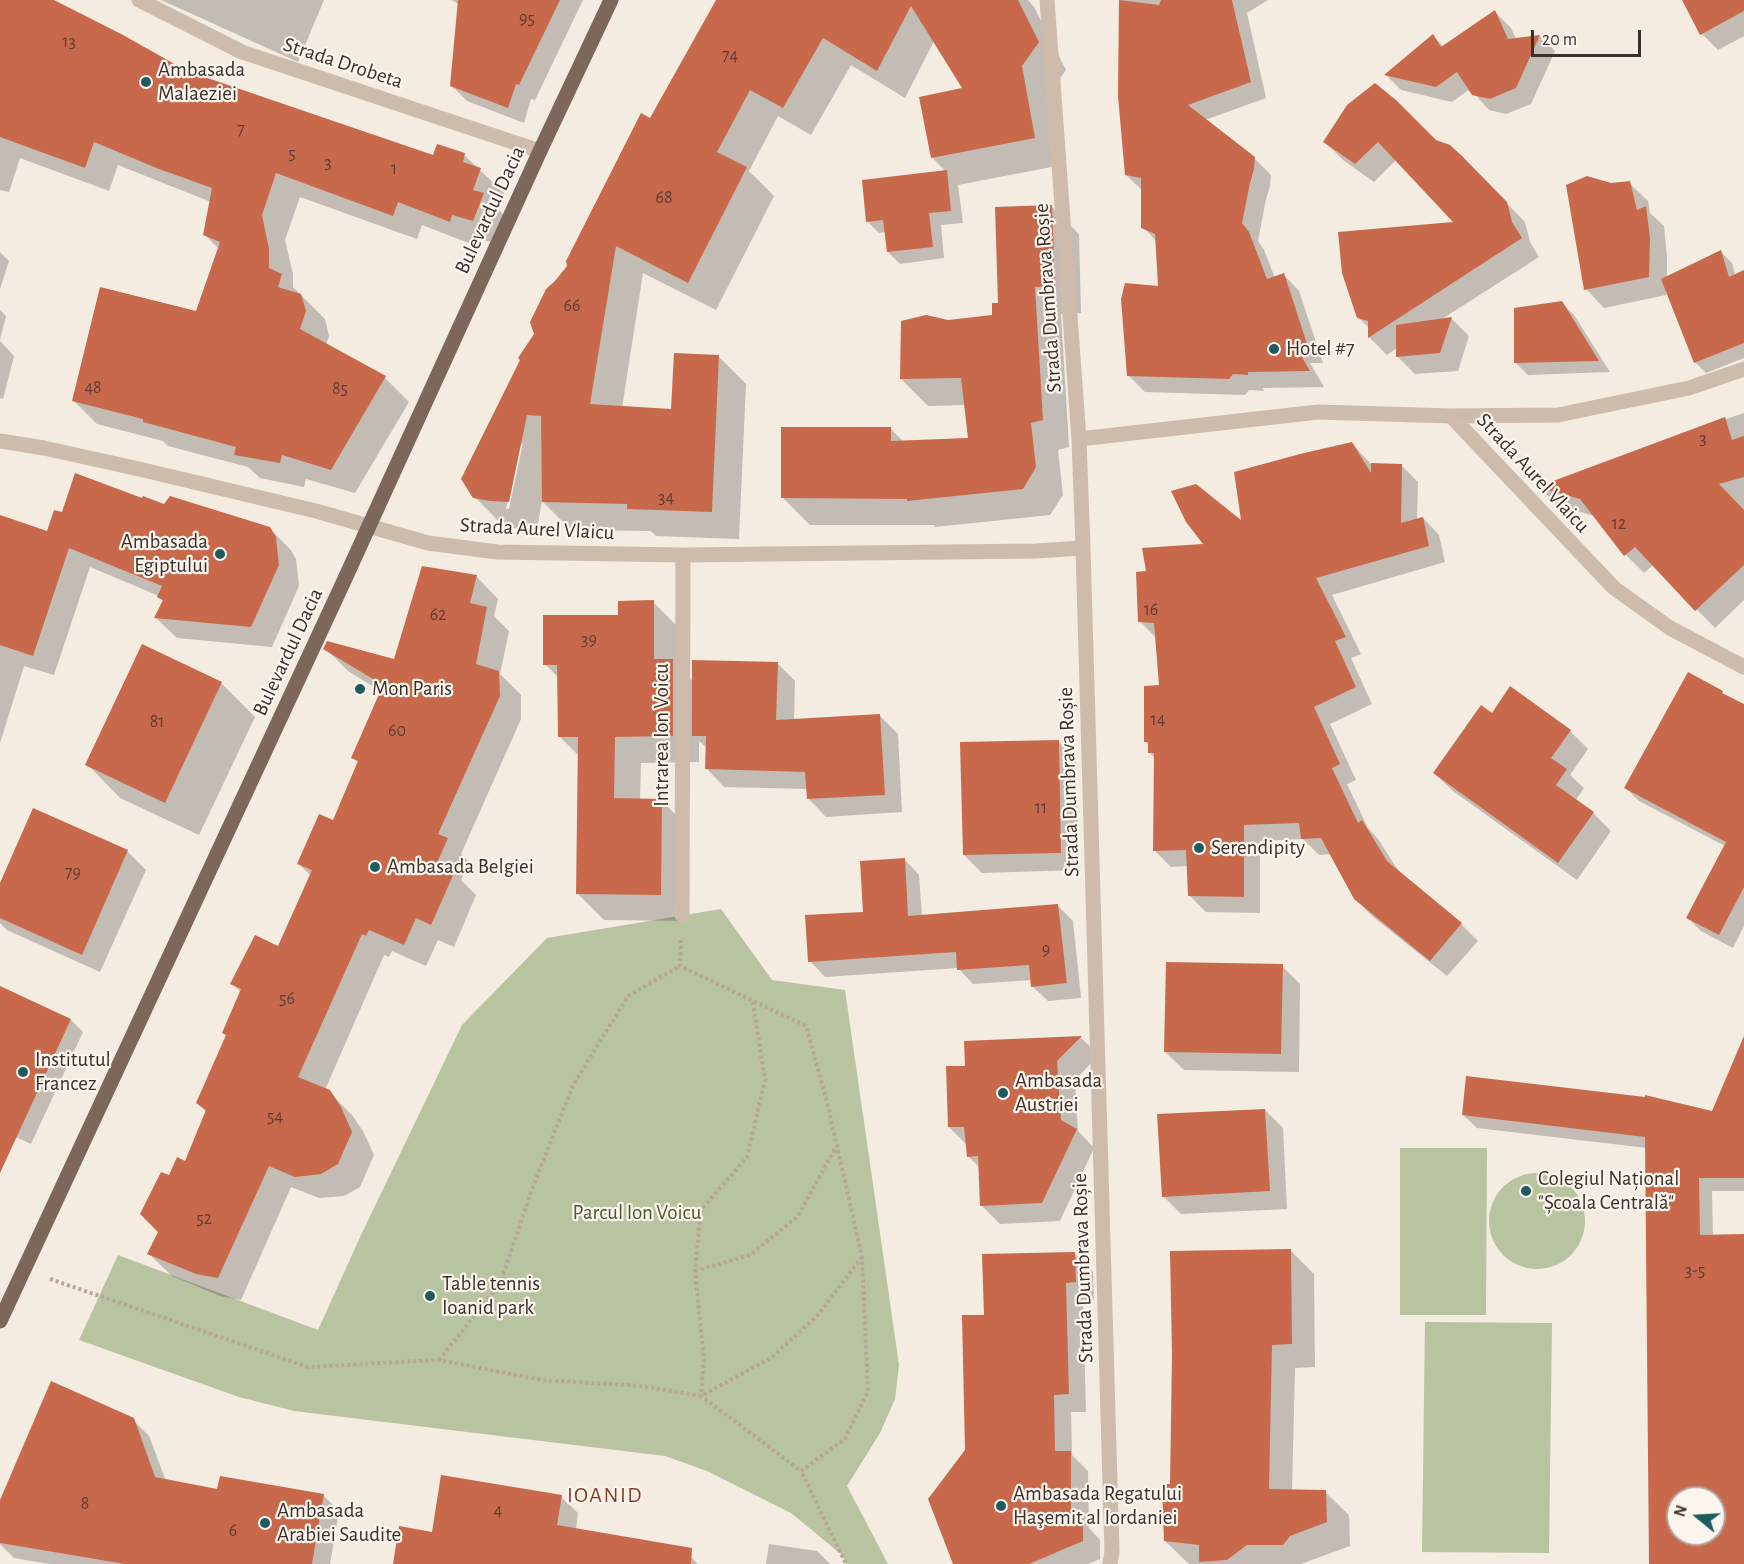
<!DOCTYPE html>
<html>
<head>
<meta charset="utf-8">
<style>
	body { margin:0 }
	#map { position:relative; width:1744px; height:1564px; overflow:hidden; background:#f4ebe1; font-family:"Alegreya Sans",sans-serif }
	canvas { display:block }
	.north { position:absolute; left:1666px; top:1486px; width:60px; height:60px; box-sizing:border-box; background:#fbf5ee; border:2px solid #aea6a0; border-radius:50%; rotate:288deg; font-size:16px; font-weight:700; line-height:24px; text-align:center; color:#3b302b }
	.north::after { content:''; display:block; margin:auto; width:21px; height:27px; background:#1f5a5e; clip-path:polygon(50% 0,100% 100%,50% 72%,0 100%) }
	.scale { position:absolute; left:1531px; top:30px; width:110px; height:27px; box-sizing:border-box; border:3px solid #3b302b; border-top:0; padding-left:8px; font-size:18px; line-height:21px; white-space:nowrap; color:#3b302b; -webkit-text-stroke:4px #fbf5ee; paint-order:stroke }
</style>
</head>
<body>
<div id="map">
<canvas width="1744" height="1564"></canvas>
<div class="north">N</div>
<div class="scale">20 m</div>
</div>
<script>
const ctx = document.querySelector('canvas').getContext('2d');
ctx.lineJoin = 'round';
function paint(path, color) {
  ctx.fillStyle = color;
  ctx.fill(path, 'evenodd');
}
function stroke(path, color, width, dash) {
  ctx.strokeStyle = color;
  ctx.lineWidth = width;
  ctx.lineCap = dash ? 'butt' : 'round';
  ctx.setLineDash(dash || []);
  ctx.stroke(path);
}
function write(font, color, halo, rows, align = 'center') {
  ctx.font = font + ' "Alegreya Sans",sans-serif';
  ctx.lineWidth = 4.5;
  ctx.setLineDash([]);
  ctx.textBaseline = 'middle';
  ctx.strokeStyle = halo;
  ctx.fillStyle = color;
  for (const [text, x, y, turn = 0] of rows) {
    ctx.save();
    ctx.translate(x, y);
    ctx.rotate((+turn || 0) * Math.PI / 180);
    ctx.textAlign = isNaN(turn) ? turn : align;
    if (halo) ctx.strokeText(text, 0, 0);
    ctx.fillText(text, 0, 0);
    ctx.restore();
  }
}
const green = new Path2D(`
	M 721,909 L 772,980 L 845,990 L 899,1365 L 895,1399 L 880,1433 L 847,1486 L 888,1564 L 846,1564 L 842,1555 L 791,1513 L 707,1471 L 665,1456 L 294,1411 L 239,1397 L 79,1340 L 118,1255 L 318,1330 L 361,1235 L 462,1025 L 547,938 Z
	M 1400,1148 L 1487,1148 L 1486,1315 L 1400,1315 Z
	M1489 1221a48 48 0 1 1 96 0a48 48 0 1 1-96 0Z
	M 1425,1322 L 1552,1323 L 1549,1553 L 1422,1552 Z`);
const shadow = new Path2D(`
	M 3,0 L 50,0 L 186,72 L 434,157 L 464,155 L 504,193 L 498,209 L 508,219 L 498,244 L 477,238 L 474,245 L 422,225 L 417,239 L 300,197 L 285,240 L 293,274 L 293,287 L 325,319 L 329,336 L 326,345 L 385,378 L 409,402 L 355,493 L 306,479 L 304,487 L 260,478 L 248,467 L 168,446 L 163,441 L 97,424 L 73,400 L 197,313 L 219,249 L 204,234 L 211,202 L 118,165 L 109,191 L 20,158 L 9,192 L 0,190 L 0,9 Z
	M 161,0 L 324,0 L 298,62 Z
	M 451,0 L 583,0 L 535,100 L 531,99 L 524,123 L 467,101 L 452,86 L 459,4 Z
	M 718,0 L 1028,0 L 1034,7 L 1066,70 L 1049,94 L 1062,165 L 958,185 L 963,223 L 941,225 L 944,258 L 900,264 L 888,252 L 886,232 L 879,233 L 867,221 L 946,172 L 932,157 L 964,89 L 934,41 L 905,98 L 851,65 L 811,135 L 778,116 L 749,171 L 774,196 L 716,310 L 643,273 L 622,408 L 673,410 L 718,356 L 746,384 L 739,539 L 656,536 L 651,531 L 571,530 L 542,501 L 537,529 L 519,529 L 503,526 L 475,497 L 535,334 L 568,267 ZM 523,443 L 509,509 L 506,509 L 519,447 Z
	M 1121,0 L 1268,0 L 1247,13 L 1266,98 L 1205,120 L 1254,158 L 1271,175 L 1270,186 L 1266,199 L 1258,241 L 1264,250 L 1275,278 L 1283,274 L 1299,291 L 1323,363 L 1310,363 L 1324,387 L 1263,388 L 1264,391 L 1249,390 L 1245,395 L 1145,392 L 1129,376 L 1160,287 L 1157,242 L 1143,227 L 1143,191 L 1126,175 Z
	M 1683,0 L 1744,0 L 1744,36 L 1718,50 L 1702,34 Z
	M 1495,12 L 1511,28 L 1516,39 L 1540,36 L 1555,51 L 1531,104 L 1506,114 L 1489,110 L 1470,89 L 1452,102 L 1401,90 L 1386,75 L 1433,36 L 1444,47 Z
	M 1325,142 L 1435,142 L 1461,157 L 1525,222 L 1530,242 L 1539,257 L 1442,319 L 1451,318 L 1469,336 L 1458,371 L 1415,374 L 1397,356 L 1397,348 L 1387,355 L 1369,337 L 1369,328 L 1358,317 L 1456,224 L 1396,160 L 1374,182 L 1343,160 Z
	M 1629,183 L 1648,201 L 1650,213 L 1664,226 L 1667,257 L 1667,278 L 1721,252 L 1732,263 L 1735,275 L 1744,272 L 1744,358 L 1706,373 L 1695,362 L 1666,289 L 1666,295 L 1604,308 L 1586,289 L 1611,184 Z
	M 1052,207 L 1079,234 L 1081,313 L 1061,314 L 1069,447 L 1058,450 L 1063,495 L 1050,515 L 935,527 L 934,525 L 810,525 L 783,498 L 891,429 L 904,442 L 969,439 L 966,405 L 928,406 L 901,379 L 948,321 L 994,316 Z
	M 0,252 L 9,261 L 0,289 Z
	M 1561,302 L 1574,315 L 1610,372 L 1528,375 L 1516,363 Z
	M 0,310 L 6,316 L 0,340 Z
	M 0,341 L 14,356 L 3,399 L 0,398 Z
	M 1744,413 L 1744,600 L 1715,628 L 1653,565 L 1644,573 L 1626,555 L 1594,516 L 1557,505 L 1540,488 L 1725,418 L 1726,419 Z
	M 1352,444 L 1371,464 L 1402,466 L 1418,482 L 1417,520 L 1423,518 L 1439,535 L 1445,562 L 1332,595 L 1361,654 L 1351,658 L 1372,704 L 1330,724 L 1356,780 L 1347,784 L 1368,828 L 1378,839 L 1400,873 L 1461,924 L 1478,941 L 1447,976 L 1372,916 L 1355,898 L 1332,854 L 1319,855 L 1303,839 L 1260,841 L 1260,913 L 1206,912 L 1190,896 L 1188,866 L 1171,867 L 1154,850 L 1155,758 L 1150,753 L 1150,746 L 1145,741 L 1161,687 L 1156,638 L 1140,621 L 1148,572 L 1206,545 L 1243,524 Z
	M 164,506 L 269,528 L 290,549 L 296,559 L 299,586 L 272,647 L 177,638 L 156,618 L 164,602 L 158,597 L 159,596 L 90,567 L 54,675 L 24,666 L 0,743 L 0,517 L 48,533 L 63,514 Z
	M 476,576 L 498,599 L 494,616 L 509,631 L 500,674 L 521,695 L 521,719 L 461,854 L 469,862 L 461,880 L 476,895 L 454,947 L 438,940 L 426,966 L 392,951 L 389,957 L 384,955 L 325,1090 L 329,1092 L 352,1115 L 363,1131 L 374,1155 L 360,1187 L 344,1196 L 319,1198 L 291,1187 L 241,1300 L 220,1296 L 172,1276 L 149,1254 L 160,1232 L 170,1176 L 186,1163 L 206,1112 L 197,1103 L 227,1036 L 241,993 L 232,983 L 279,948 L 311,876 L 299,864 L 334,822 L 359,763 L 353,757 L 382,692 L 348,671 L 325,648 L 395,661 Z
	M 653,602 L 680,629 L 680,669 L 694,682 L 777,663 L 795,681 L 794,720 L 880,716 L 898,734 L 902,812 L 826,817 L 808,798 L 808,789 L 724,787 L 706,768 L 707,748 L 699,741 L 699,762 L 641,763 L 640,800 L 661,800 L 688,827 L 687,921 L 604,920 L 577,893 L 579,756 L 560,737 L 559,678 L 545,664 L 620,616 Z
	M 143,646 L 222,684 L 255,717 L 199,835 L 120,798 L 87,764 Z
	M 1744,706 L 1744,926 L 1733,948 L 1701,931 L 1688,918 L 1725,846 L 1639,801 L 1626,788 Z
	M 1492,715 L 1570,731 L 1588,749 L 1570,775 L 1584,788 L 1575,801 L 1593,813 L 1611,831 L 1577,880 L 1453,791 L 1434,773 Z
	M 1058,741 L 1076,760 L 1079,870 L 982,873 L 964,855 Z
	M 34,810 L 127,851 L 146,870 L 100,972 L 7,930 L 0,923 L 0,887 Z
	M 904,859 L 919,875 L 922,916 L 1058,906 L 1073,921 L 1081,998 L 1048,1001 L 1032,986 L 1032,980 L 973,984 L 958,968 L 825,977 L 810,961 L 865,913 Z
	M 1282,966 L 1300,984 L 1299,1072 L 1184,1070 L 1165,1052 Z
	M 0,988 L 71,1020 L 83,1032 L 31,1144 L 0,1130 Z
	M 1081,1038 L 1099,1055 L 1075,1080 L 1078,1131 L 1094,1148 L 1060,1221 L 1000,1224 L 982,1206 L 980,1168 L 968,1156 L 967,1145 L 949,1127 L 966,1067 L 966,1042 Z
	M 1744,1038 L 1744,1191 L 1712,1191 L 1713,1236 L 1744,1236 L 1744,1564 L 1650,1564 L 1647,1148 L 1477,1128 L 1463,1115 L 1713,1112 ZM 1678,1498 L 1714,1498 L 1714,1534 L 1678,1534 Z
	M 1265,1110 L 1283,1128 L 1287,1209 L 1181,1214 L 1163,1196 Z
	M 1290,1250 L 1314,1274 L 1315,1367 L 1295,1368 L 1292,1491 L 1325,1492 L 1349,1515 L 1350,1546 L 1301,1564 L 1189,1564 L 1165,1541 L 1172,1485 Z
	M 1075,1254 L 1093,1272 L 1094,1300 L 1083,1300 L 1086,1412 L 1071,1412 L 1072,1455 L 1088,1471 L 1089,1528 L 1100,1540 L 1100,1559 L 1088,1564 L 954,1564 L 967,1451 L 986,1316 Z
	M 133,1420 L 149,1436 L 166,1481 L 219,1491 L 323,1495 L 339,1511 L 330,1564 L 49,1564 L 14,1558 L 0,1544 L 0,1503 Z
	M 561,1497 L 578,1513 L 576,1530 L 682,1548 L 698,1564 L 394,1564 L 434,1534 Z
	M 769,1544 L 817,1551 L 830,1564 L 766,1564 Z`);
const building = new Path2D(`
	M 0,0 L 54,0 L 123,35 L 187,71 L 433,155 L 437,144 L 465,153 L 463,162 L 481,168 L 473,190 L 484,193 L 473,221 L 452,215 L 450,222 L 398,202 L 393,216 L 276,173 L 262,215 L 269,249 L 269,268 L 282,274 L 278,287 L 301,294 L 306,311 L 300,329 L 386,376 L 331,470 L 282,455 L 280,463 L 234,455 L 236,447 L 143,422 L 143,419 L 72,401 L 100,287 L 196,311 L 220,242 L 203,235 L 212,188 L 159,169 L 94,142 L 85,168 L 0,137 Z
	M 458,0 L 560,0 L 519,85 L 516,84 L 508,108 L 450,86 Z
	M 716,0 L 1018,0 L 1039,42 L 1022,66 L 1035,138 L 931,158 L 919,97 L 962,88 L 911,6 L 877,71 L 823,38 L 783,108 L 750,90 L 717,152 L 747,167 L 688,283 L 616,246 L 590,404 L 671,409 L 674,353 L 719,355 L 712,512 L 627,509 L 627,504 L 542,502 L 541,416 L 527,415 L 509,502 L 490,501 L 473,498 L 461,479 L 520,360 L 518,358 L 534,334 L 530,322 L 546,289 L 555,281 L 567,266 L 566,261 L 641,113 L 650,118 Z
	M 1119,0 L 1159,5 L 1161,0 L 1232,0 L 1251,82 L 1188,105 L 1255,157 L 1254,169 L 1250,183 L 1242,223 L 1249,232 L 1267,279 L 1284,273 L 1308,347 L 1296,347 L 1310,371 L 1248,372 L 1248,375 L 1233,374 L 1229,379 L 1127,376 L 1121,299 L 1125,283 L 1158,286 L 1155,234 L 1141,228 L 1141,178 L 1125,175 L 1118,96 Z
	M 1682,0 L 1744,0 L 1744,11 L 1700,35 Z
	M 1495,10 L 1508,39 L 1540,35 L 1516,88 L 1490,99 L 1472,95 L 1457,72 L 1436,87 L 1384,75 L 1433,34 L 1441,47 Z
	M 1375,83 L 1396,100 L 1436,140 L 1450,145 L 1462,156 L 1507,202 L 1512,222 L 1522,238 L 1368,338 L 1368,321 L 1357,318 L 1342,273 L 1338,232 L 1453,222 L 1378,142 L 1355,164 L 1323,142 L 1347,105 Z
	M 947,170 L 951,211 L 929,213 L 933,247 L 887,252 L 883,220 L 866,222 L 862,180 Z
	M 1587,176 L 1611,183 L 1630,181 L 1637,210 L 1646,206 L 1650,238 L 1649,277 L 1584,290 L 1566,185 Z
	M 1052,205 L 1055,286 L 1035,287 L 1043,420 L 1031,423 L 1036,467 L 1023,489 L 907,501 L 907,499 L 781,498 L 781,427 L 891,427 L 891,441 L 968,438 L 961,378 L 900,379 L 901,321 L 926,315 L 948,320 L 992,315 L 992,303 L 998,303 L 995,207 Z
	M 1721,250 L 1729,277 L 1744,270 L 1744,343 L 1694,363 L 1661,279 Z
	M 1562,301 L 1599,361 L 1514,363 L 1514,308 Z
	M 1452,317 L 1440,353 L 1396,357 L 1396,325 Z
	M 1725,417 L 1732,440 L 1744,436 L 1744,477 L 1719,484 L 1744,510 L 1744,565 L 1695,611 L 1635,547 L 1624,556 L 1580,499 L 1537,487 Z
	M 1352,442 L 1371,473 L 1371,463 L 1402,464 L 1401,523 L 1423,517 L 1429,546 L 1316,578 L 1346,637 L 1335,641 L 1356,687 L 1314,707 L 1340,764 L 1332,768 L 1358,823 L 1362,820 L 1387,861 L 1462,923 L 1430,961 L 1354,899 L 1321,838 L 1301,839 L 1299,823 L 1244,825 L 1244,897 L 1188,896 L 1186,850 L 1153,851 L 1154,753 L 1148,753 L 1148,742 L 1144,742 L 1144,686 L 1159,685 L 1154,623 L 1138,622 L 1136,572 L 1146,571 L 1142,548 L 1203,544 L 1186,522 L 1171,491 L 1196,484 L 1241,520 L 1234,472 L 1300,454 Z
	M 75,473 L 142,498 L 143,496 L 164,504 L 170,496 L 270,527 L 276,537 L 279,565 L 251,627 L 154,618 L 163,600 L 157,597 L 162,586 L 69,548 L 33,656 L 0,645 L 0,515 L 47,531 L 54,510 L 62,512 Z
	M 422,566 L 477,575 L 470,603 L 487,607 L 476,664 L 499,671 L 500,696 L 438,834 L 448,838 L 437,863 L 455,871 L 431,925 L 416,918 L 404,945 L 369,930 L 366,936 L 362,934 L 298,1077 L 330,1090 L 341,1107 L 352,1132 L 338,1164 L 321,1174 L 295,1177 L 269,1166 L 218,1278 L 196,1274 L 147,1254 L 158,1232 L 140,1214 L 161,1172 L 169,1175 L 177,1157 L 185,1161 L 206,1110 L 196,1103 L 226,1035 L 222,1033 L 241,989 L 230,984 L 255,935 L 278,946 L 312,870 L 297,864 L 319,814 L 333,820 L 358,761 L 351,758 L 383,685 L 323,649 L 327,641 L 394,659 Z
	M 654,600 L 654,659 L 673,659 L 673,736 L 615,737 L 614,798 L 662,799 L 661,895 L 576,894 L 578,737 L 558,737 L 557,665 L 543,665 L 543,615 L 618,615 L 618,601 Z
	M 142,644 L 222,682 L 165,803 L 85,765 Z
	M 692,660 L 778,662 L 776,720 L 880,714 L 885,795 L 807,799 L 805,772 L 705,769 L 706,736 L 692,736 Z
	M 1688,672 L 1723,691 L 1722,693 L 1744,704 L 1744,887 L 1719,935 L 1686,918 L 1726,842 L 1624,788 Z
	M 1510,686 L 1571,730 L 1551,758 L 1567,769 L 1556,785 L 1594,812 L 1558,863 L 1433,773 L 1481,705 L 1492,713 Z
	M 1059,740 L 1061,853 L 963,855 L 960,742 Z
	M 33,808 L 128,850 L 82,955 L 0,918 L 0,883 Z
	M 905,858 L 908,916 L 1058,904 L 1067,983 L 1031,987 L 1029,965 L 957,970 L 956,952 L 808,962 L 805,915 L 863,912 L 860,861 Z
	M 1166,962 L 1283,964 L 1281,1054 L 1164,1052 Z
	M 0,986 L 71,1019 L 0,1173 Z
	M 1082,1036 L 1057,1061 L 1061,1120 L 1077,1129 L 1042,1203 L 980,1206 L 978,1156 L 967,1157 L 964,1127 L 948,1127 L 946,1066 L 965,1066 L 964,1041 Z
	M 1744,1036 L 1744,1178 L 1699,1178 L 1700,1235 L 1744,1234 L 1744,1564 L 1649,1564 L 1645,1137 L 1462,1115 L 1466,1076 L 1645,1097 L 1645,1095 L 1712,1111 ZM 1678,1498 L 1714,1498 L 1714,1534 L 1678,1534 Z
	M 1265,1109 L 1270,1191 L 1162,1197 L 1157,1114 Z
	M 1291,1249 L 1292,1344 L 1272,1345 L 1269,1489 L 1326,1490 L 1327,1522 L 1290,1536 L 1283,1545 L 1247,1545 L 1227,1560 L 1199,1562 L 1199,1545 L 1164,1541 L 1162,1484 L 1170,1484 L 1172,1355 L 1170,1251 Z
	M 1075,1252 L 1076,1282 L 1066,1283 L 1069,1394 L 1054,1395 L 1055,1451 L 1071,1451 L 1071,1513 L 1083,1520 L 1083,1541 L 1029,1564 L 953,1564 L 928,1499 L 965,1450 L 962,1315 L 984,1315 L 982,1254 Z
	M 51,1381 L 134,1418 L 155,1477 L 217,1489 L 220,1476 L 324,1494 L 312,1564 L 125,1564 L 0,1543 L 0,1500 Z
	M 441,1475 L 562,1495 L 557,1525 L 692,1548 L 691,1564 L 393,1564 L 399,1526 L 432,1532 Z`);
const path = new Path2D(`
	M 681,940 L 680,966 L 806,1026 L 827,1102 L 862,1257 L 868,1391 L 845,1439 L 801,1471 L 846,1564
	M 753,1002 L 765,1080 L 747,1157 L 701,1210 L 695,1271 L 704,1359 L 701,1396 L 801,1471
	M 695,1271 L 750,1255 L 798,1216 L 836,1147
	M 50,1279 L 308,1367 L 439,1360 L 542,1380 L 642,1386 L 701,1396 L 771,1358 L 817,1316 L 862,1257
	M 439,1360 L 500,1284 L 532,1189 L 573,1085 L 628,996 L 680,966`);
const minor = new Path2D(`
	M 139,0 L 242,52 L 540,151
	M 1047,0 L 1079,439 L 1083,548 L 1112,1552 L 1110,1564
	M 1451,416 L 1614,588 L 1670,628 L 1744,667
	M 1079,439 L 1318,412 L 1451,416 L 1558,415 L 1689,388 L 1744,369
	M 0,441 L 44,448 L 139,469 L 316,511 L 428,543 L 497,552 L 683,555 L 1035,551 L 1083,548
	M 682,915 L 683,555`);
const major = new Path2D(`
	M 0,1321 L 343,583 L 540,151 L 611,0`);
const markers = [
	[146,82,6,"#1f5a5e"],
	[1274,349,6,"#1f5a5e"],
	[220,554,6,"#1f5a5e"],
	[360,689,6,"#1f5a5e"],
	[1199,848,6,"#1f5a5e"],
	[375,867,6,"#1f5a5e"],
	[23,1072,6,"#1f5a5e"],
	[1003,1093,6,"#1f5a5e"],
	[1526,1191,6,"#1f5a5e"],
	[430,1296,6,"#1f5a5e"],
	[1001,1506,6,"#1f5a5e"],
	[265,1523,6,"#1f5a5e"]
];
const numberNames = [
	["95",527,19],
	["13",69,42],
	["74",730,56],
	["7",241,130],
	["5",292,154],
	["3",328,163],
	["1",394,169],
	["68",664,198],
	["66",572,306],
	["48",93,388],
	["85",340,389],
	["3",1703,439],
	["34",666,498],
	["12",1619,524],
	["16",1151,610],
	["62",438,615],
	["39",589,640],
	["14",1158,720],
	["81",157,722],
	["60",397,731],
	["11",1041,808],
	["79",73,873],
	["9",1046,950],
	["56",287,999],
	["54",275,1117],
	["52",204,1219],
	["3-5",1695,1271],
	["8",85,1504],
	["4",498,1511],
	["6",233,1531]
];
const streetNames = [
	["Strada Drobeta",343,63,18],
	["Bulevardul Dacia",490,210,-65],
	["Strada Dumbrava Roșie",1048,298,-94],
	["Strada Aurel Vlaicu",1533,473,47],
	["Strada Aurel Vlaicu",537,529,3],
	["Bulevardul Dacia",288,652,-65],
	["Intrarea Ion Voicu",662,735,-90],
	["Strada Dumbrava Roșie",1069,782,-92],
	["Strada Dumbrava Roșie",1083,1268,-92]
];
const poiNames = [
	["Ambasada",158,70],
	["Malaeziei",158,94],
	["Hotel #7",1286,349],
	["Ambasada",208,542,"right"],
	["Egiptului",208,566,"right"],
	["Mon Paris",372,689],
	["Serendipity",1211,848],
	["Ambasada Belgiei",387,867],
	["Institutul",35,1060],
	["Francez",35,1084],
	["Ambasada",1015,1081],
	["Austriei",1015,1105],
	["Colegiul Național",1538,1179],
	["\"Școala Centrală\"",1538,1203],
	["Table tennis",442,1284],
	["Ioanid park",442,1308],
	["Ambasada Regatului",1013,1494],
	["Haşemit al Iordaniei",1013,1518],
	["Ambasada",277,1511],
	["Arabiei Saudite",277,1535]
];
const parkNames = [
	["Parcul Ion Voicu",637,1213]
];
const neighbourhoodNames = [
	["IOANID",605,1495]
];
paint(green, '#b8c4a0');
paint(shadow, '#0003');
paint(building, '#c8694b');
stroke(path, '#b9a596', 4, [3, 3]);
stroke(minor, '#cdbbac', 15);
stroke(major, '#7d675c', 15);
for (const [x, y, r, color] of markers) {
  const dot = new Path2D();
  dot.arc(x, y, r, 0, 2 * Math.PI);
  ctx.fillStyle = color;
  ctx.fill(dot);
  stroke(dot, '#fbf5ee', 2);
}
write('18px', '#5e3e33', null, numberNames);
write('21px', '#3b302b', '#fbf5ee', streetNames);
write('21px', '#3b302b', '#fbf5ee', poiNames, 'left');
write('21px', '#4a5a2e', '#fbf5ee', parkNames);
ctx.letterSpacing = '1.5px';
write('22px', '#8c3b22', '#fbf5ee', neighbourhoodNames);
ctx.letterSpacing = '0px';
</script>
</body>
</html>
